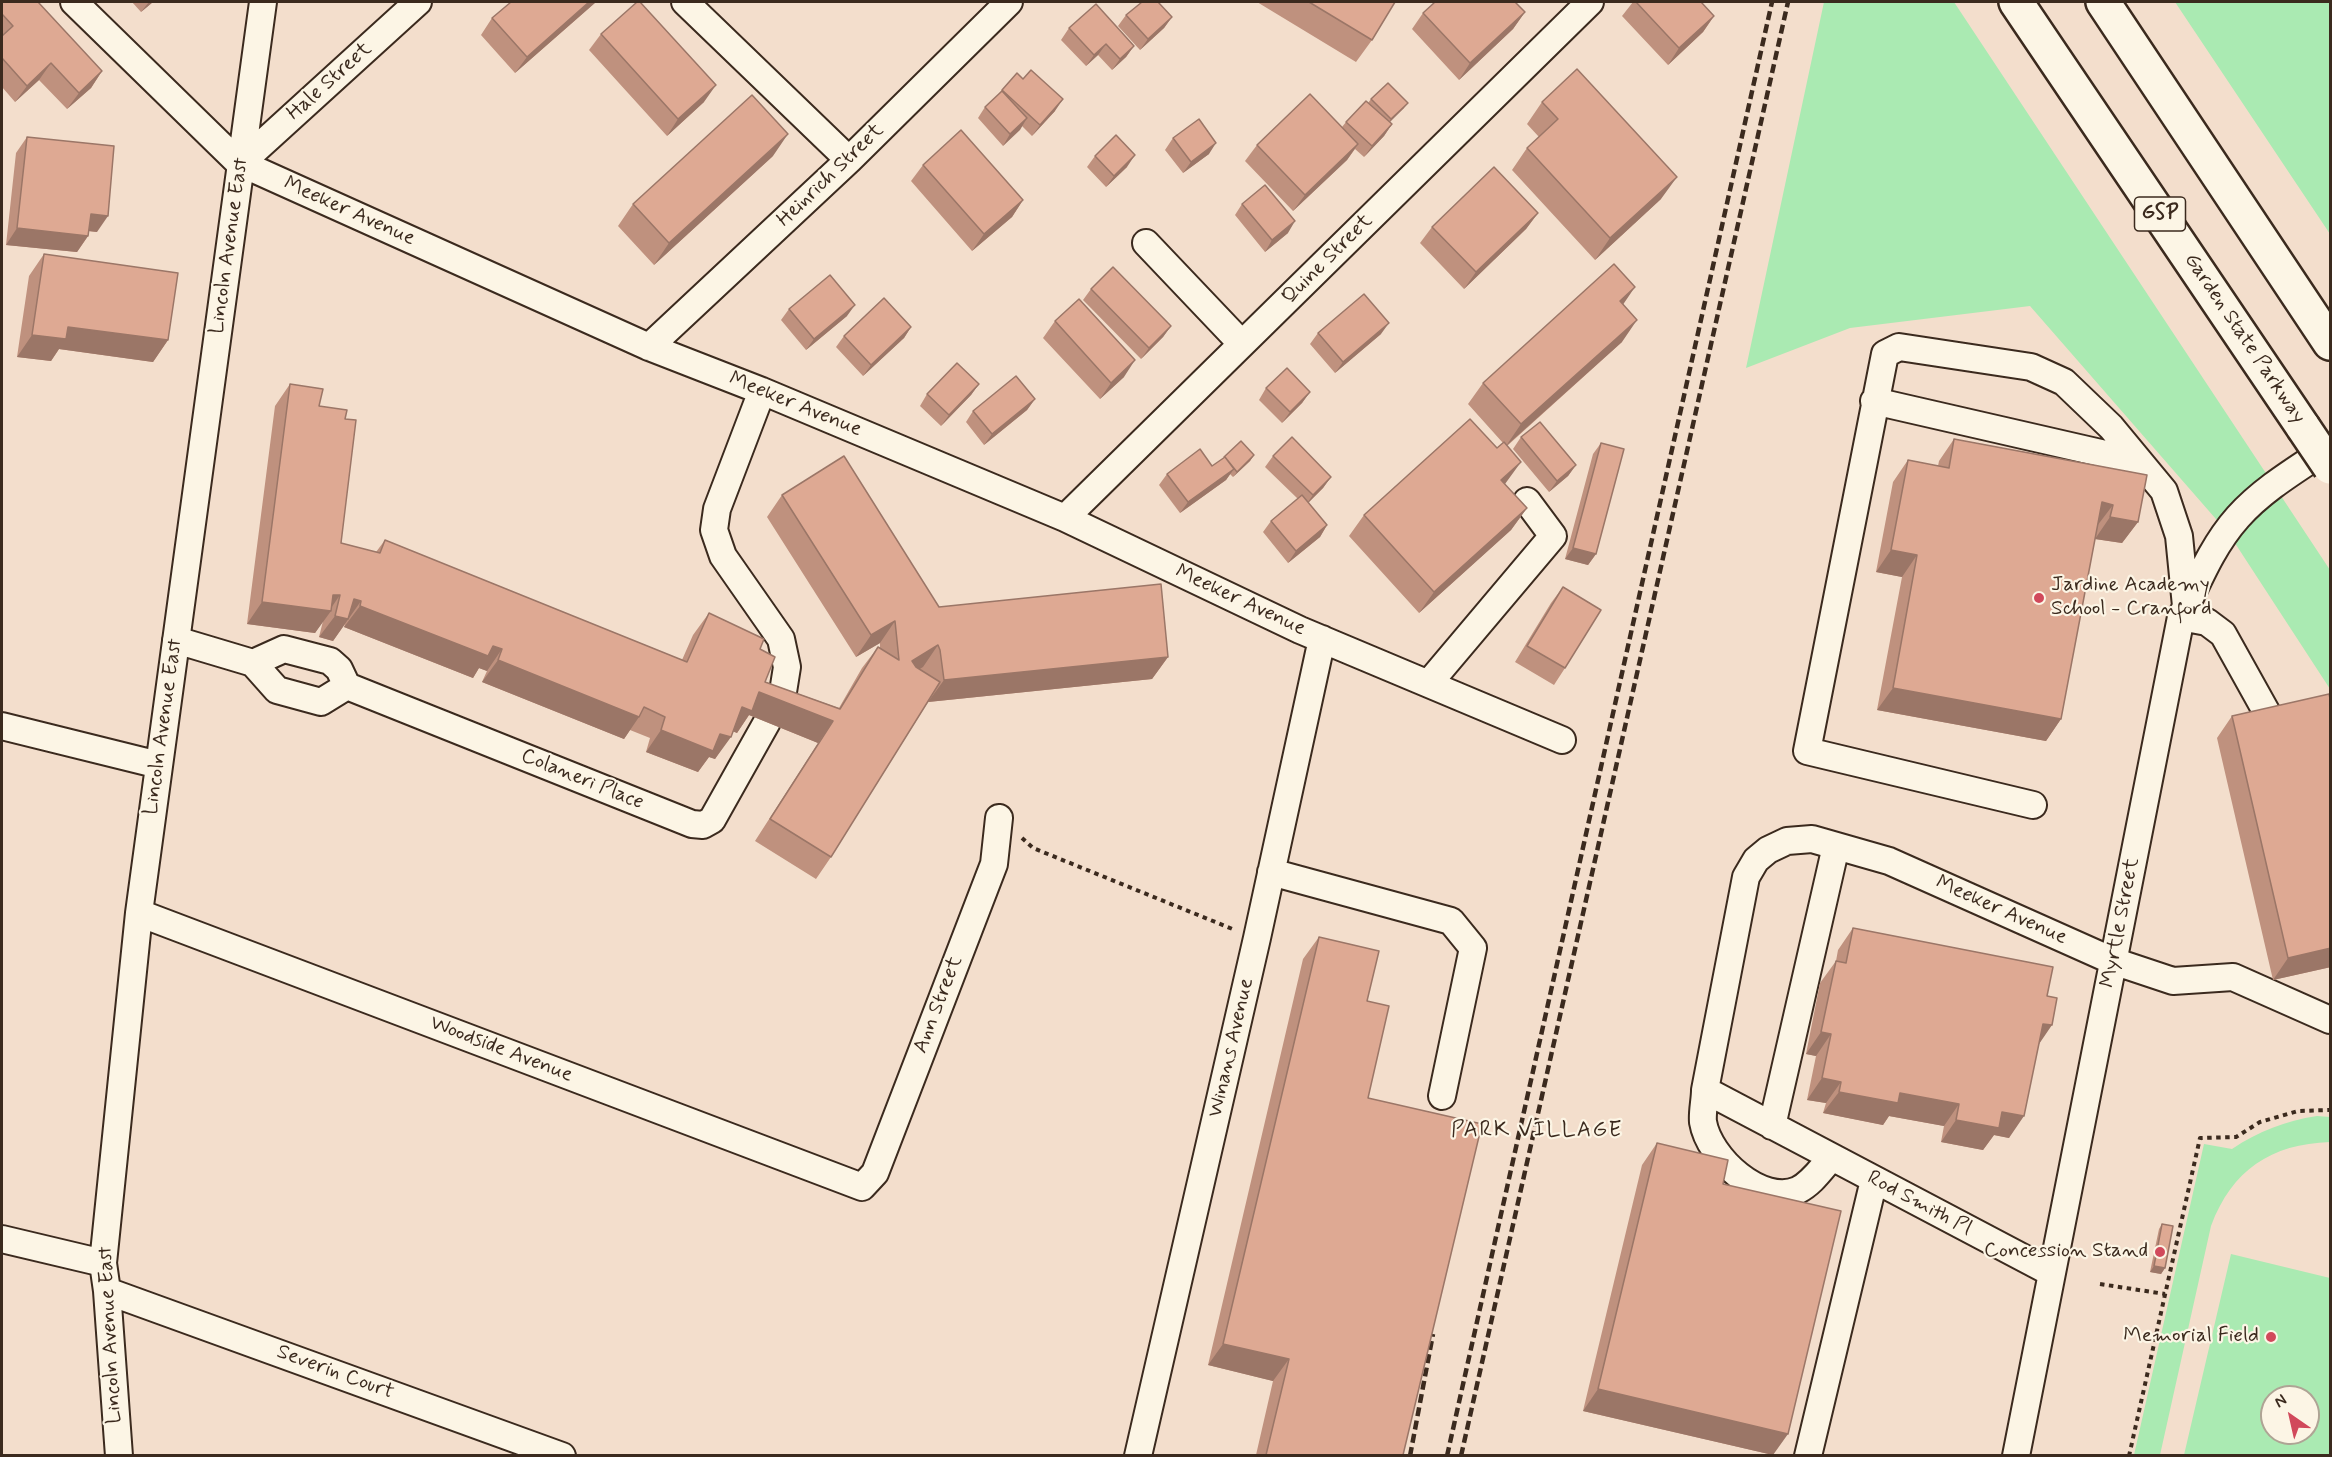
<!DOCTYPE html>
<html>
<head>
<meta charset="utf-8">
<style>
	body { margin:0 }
	#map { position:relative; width:2332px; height:1457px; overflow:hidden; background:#f3decc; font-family:Mynerve,sans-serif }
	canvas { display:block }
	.frame { position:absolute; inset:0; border:3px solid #3b2a1e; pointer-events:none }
	.north { position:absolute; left:2260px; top:1385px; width:60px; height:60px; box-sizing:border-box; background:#fcf5e5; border:2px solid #afa495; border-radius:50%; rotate:326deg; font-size:16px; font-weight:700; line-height:24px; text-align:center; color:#3b2a1e }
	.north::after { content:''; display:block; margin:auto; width:21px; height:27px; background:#d1495b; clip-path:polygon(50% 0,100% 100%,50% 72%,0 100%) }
</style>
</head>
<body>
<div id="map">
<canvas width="2332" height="1457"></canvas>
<div class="frame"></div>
<div class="north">N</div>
</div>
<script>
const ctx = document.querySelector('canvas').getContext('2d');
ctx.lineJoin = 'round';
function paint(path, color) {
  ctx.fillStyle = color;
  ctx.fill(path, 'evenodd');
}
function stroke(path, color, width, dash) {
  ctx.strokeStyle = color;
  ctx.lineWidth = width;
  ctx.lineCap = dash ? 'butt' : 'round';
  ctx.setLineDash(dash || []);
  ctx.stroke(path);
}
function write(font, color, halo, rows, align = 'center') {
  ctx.font = font + ' Mynerve,sans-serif';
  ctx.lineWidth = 4.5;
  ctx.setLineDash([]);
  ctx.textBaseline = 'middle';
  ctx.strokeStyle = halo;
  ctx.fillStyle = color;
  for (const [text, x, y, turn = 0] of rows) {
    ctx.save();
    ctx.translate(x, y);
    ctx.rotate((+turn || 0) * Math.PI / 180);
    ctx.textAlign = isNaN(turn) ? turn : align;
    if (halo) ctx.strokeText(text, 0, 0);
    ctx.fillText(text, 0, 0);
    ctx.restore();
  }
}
const green = new Path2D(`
	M 1824,2 L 1954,2 L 2330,570 L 2330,689 L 2229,534 L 2030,306 L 1850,328 L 1746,368 Z
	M 2175,2 L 2330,2 L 2330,234 Z
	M 2317,1116 L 2330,1117 L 2330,1142 C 2271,1144 2232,1170 2211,1226 L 2160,1455 L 2134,1455 L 2204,1144 L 2232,1149 C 2259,1131 2285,1121 2317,1116 Z
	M 2231,1254 L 2330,1278 L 2330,1455 L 2184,1455 ZM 2272,1397 L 2308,1397 L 2308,1433 L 2272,1433 Z`);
const path = new Path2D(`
	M 1022,838 L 1033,848 L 1235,930
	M 2100,1284 L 2165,1294
	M 2129,1456 L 2200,1138 L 2236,1137 L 2260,1122 L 2298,1111 L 2330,1110`);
const minor = new Path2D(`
	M 74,2 L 238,162 L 649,347 L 762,391 L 1065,518 L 1300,630 L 1562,740
	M 685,2 L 849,160
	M 241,163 L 418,2
	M 1146,243 L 1242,344
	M 649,347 L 849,160 L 1009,2
	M 762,391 L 717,509 L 714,530 L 723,556 L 781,639 L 787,667 L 783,692 L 773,710
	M 1874,401 L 2140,462
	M 1065,518 L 1590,2
	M 2181,617 L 2207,622 L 2223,634 L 2267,713
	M 176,640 L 253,663 L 277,690 L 321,702 L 347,686
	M 253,663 L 284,649 L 330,661 L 339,669 L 347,686 L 692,824 L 703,825 L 712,820 L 767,722
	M 1429,683 L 1553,536 L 1527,501
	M 2,726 L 159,765
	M 2033,805 L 1807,751 L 1885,354 L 1899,347 L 2031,367 L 2064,382 L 2111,427 L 2164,491 L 2179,536 L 2186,606
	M 1271,872 L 1451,921 L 1473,948 L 1442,1096
	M 139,913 L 862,1187 L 875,1173 L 994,864 L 999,818
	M 1705,1090 C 1705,1100 1702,1112 1703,1122 C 1709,1158 1761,1206 1798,1190 C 1812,1183 1821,1169 1831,1158
	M 1772,1126 L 1836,846
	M 2,1239 L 103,1263
	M 2052,1273 L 1705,1090 L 1746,877 L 1756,860 L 1768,850 L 1787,841 L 1812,839 L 1889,861 L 2113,961 L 2173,981 L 2233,977 L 2330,1020
	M 107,1291 L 562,1456
	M 119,1456 L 107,1291 L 103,1263 L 139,913 L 263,2
	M 1138,1456 L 1257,938 L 1322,639
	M 1808,1456 L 1874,1180
	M 2016,1456 L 2181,617 C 2198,582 2212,546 2238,517 C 2264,488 2299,468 2330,447`);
const highway = new Path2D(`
	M 2016,2 L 2303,427
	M 2103,2 L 2330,343`);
const rail = new Path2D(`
	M 1410,1456 L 1433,1334
	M 1447,1456 L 1772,2
	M 1461,1456 L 1788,2`);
const highwayBridge = new Path2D(`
	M 2303,427 L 2330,467`);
const wall = new Path2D(`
	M 2,2 L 102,71 L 91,88 L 67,109 L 39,80 L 15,102 L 2,87 Z
	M 132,2 L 153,2 L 141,12 Z
	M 511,2 L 596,2 L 515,73 L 481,35 L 492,18 Z
	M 1257,2 L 1395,2 L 1372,40 L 1356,62 Z
	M 1633,2 L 1701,2 L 1714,16 L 1703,32 L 1668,65 L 1622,16 Z
	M 1525,12 L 1513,29 L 1459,80 L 1412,29 L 1423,13 Z
	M 1126,15 L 1172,17 L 1164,28 L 1140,50 L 1118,26 Z
	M 1069,28 L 1134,46 L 1126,57 L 1112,70 L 1098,55 L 1086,66 L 1061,40 Z
	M 601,34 L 704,102 L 667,136 L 589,50 Z
	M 1002,90 L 1055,111 L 1032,136 L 1022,126 L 1003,146 L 978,118 L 985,107 L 996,97 Z
	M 1371,99 L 1404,108 L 1389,122 L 1392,124 L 1384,136 L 1364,157 L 1355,149 L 1347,160 L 1293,211 L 1245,161 L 1257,145 L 1342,127 L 1346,122 L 1368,103 Z
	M 1542,102 L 1661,199 L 1595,260 L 1512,170 L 1527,148 L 1539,137 L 1527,124 Z
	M 27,137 L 97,232 L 89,231 L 88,236 L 77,252 L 6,245 L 16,153 Z
	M 1173,138 L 1209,154 L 1183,173 L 1165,150 Z
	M 773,156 L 654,265 L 618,226 L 633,204 Z
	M 1095,156 L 1127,167 L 1106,187 L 1087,167 Z
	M 923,165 L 1023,200 L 1012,217 L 972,251 L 911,181 Z
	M 1242,204 L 1288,233 L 1265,252 L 1235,215 Z
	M 1538,213 L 1526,229 L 1464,289 L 1420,243 L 1432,227 Z
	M 44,254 L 168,340 L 153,362 L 59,349 L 51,361 L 17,357 L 29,276 Z
	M 1091,289 L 1171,326 L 1163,337 L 1141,359 L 1083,300 Z
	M 1623,305 L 1622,342 L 1507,446 L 1505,484 L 1527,508 L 1511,530 L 1419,613 L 1349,536 L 1364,515 L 1497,448 L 1503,443 L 1468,404 L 1483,383 Z
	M 789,309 L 847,316 L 806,350 L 781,320 Z
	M 1055,321 L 1124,377 L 1100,399 L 1043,338 Z
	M 911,327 L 904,338 L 863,376 L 836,347 L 844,336 Z
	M 1318,333 L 1381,334 L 1335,373 L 1310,344 Z
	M 290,384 L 319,406 L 345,419 L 341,543 L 376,552 L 385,540 L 682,660 L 693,635 L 709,613 L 760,649 L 765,682 L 839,708 L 862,668 L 878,647 L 880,648 L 880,643 L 856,657 L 767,517 L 782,495 L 939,607 L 1168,657 L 1152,679 L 928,702 L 831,857 L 816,879 L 755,841 L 818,743 L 749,715 L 737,733 L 733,731 L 715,759 L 709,757 L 698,772 L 646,752 L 650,738 L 630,730 L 624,739 L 482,682 L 487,671 L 479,668 L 473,678 L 344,627 L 345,624 L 333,641 L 319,637 L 323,621 L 315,633 L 247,624 L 275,406 Z
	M 979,384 L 971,395 L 941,426 L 920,406 L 927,394 Z
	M 1266,388 L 1310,392 L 1302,403 L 1282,423 L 1259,400 Z
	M 1035,399 L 1027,410 L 984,445 L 966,422 L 973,411 Z
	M 1521,437 L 1576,465 L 1568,476 L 1549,492 L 1513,449 Z
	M 1954,439 L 2147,475 L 2138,522 L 2122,543 L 2095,539 L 2061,719 L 2046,741 L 1877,710 L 1902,577 L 1876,572 L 1893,482 L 1908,460 L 1938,466 L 1939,461 Z
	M 1601,443 L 1596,554 L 1588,565 L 1565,559 L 1593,454 Z
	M 1254,455 L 1250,461 L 1233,477 L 1230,474 L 1226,480 L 1180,513 L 1159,485 L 1167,474 L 1212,466 Z
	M 1273,456 L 1331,477 L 1323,488 L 1308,503 L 1327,525 L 1320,537 L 1288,563 L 1263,532 L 1271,521 L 1298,499 L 1265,467 Z
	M 1563,587 L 1565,668 L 1554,685 L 1515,662 L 1551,603 Z
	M 2232,716 L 2331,967 L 2273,980 L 2217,738 Z
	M 1853,928 L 2038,1045 L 2009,1138 L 1994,1135 L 1983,1150 L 1941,1142 L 1944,1126 L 1889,1116 L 1883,1125 L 1823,1113 L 1826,1103 L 1807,1100 L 1816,1056 L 1806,1054 L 1820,983 L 1836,961 L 1838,950 Z
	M 1319,937 L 1367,1001 L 1368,1098 L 1403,1455 L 1256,1455 L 1273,1381 L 1208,1365 L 1303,959 Z
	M 1657,1143 L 1723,1184 L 1773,1455 L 1583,1411 L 1642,1165 Z
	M 2162,1224 L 2165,1268 L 2161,1274 L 2150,1272 L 2159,1229 Z`);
const shadedWall = new Path2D(`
	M 149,2 L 153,2 L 141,12 Z
	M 589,2 L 596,2 L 515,73 L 527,57 Z
	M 1525,12 L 1513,29 L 1459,80 L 1470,63 Z
	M 1714,16 L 1703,32 L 1668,65 L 1679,48 Z
	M 1172,17 L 1164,28 L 1140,50 L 1148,39 Z
	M 1106,44 L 1098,55 L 1086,66 L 1094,55 Z
	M 1134,46 L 1126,57 L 1112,70 L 1120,59 Z
	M 51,63 L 39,80 L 15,102 L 27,86 Z
	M 102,71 L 91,88 L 67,109 L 79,93 Z
	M 716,85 L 704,102 L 667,136 L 678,119 Z
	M 1063,99 L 1055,111 L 1032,136 L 1040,125 Z
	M 1408,103 L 1404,108 L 1387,125 L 1391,119 Z
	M 1027,118 L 1020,130 L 1003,146 L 1010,134 Z
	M 1392,124 L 1384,136 L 1364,157 L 1372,146 Z
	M 788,134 L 773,156 L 654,265 L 669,243 Z
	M 1216,143 L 1209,154 L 1183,173 L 1191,162 Z
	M 1358,144 L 1347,160 L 1293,211 L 1305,195 Z
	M 1135,155 L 1127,167 L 1106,187 L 1114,176 Z
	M 1677,177 L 1661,199 L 1595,260 L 1610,238 Z
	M 1023,200 L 1012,217 L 972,251 L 984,234 Z
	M 1538,213 L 1526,229 L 1464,289 L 1476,272 Z
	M 91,214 L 108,216 L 97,232 L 79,230 Z
	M 1295,221 L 1288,233 L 1265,252 L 1272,240 Z
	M 17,228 L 88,236 L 77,252 L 6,245 Z
	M 1635,287 L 1620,309 L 1620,301 Z
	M 855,305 L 847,316 L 806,350 L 814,339 Z
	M 1637,320 L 1622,342 L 1506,446 L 1521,424 Z
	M 1389,323 L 1381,334 L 1335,373 L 1343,362 Z
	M 1171,326 L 1163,337 L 1141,359 L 1149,348 Z
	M 68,327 L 168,340 L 153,362 L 59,349 L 51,361 L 17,357 L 32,335 Z
	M 911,327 L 904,338 L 863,376 L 871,365 Z
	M 1135,360 L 1124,377 L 1100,399 L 1111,383 Z
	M 979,384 L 971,395 L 941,426 L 949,415 Z
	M 1310,392 L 1302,403 L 1282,423 L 1290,412 Z
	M 1035,399 L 1027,410 L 984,445 L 992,434 Z
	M 1254,455 L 1250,461 L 1233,477 L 1237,472 Z
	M 1521,462 L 1505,484 L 1486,502 L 1501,480 Z
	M 1576,465 L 1568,476 L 1549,492 L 1557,481 Z
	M 1234,469 L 1226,480 L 1180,513 L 1188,502 Z
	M 1331,477 L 1323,488 L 1305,506 L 1313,495 Z
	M 2102,502 L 2113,505 L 2097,526 Z
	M 1527,508 L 1511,530 L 1419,613 L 1434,592 Z
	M 2110,517 L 2138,522 L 2122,543 L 2095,539 Z
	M 1327,525 L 1320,537 L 1288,563 L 1296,551 Z
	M 1573,548 L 1596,554 L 1588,565 L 1565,559 Z
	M 1891,550 L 1917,555 L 1902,577 L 1876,572 Z
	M 333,595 L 340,595 L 329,611 L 331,611 L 315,633 L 247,624 L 262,602 Z
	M 354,599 L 361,601 L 333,641 L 319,637 L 335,616 Z
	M 360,606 L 493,646 L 502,649 L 487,671 L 479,668 L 473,678 L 344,627 Z
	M 895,621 L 880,643 L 856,657 L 871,635 Z
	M 938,645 L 923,667 L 897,683 L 912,661 Z
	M 1168,657 L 1152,679 L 928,702 L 944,680 Z
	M 498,660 L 639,717 L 624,739 L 482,682 Z
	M 1893,688 L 2061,719 L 2046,741 L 1877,710 Z
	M 759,692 L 833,721 L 818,743 L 749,715 L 737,733 L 727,729 L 742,707 Z
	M 661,730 L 720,734 L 731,737 L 715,759 L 709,757 L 698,772 L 646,752 Z
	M 2331,948 L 2331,967 L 2273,980 L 2288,958 Z
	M 2043,1024 L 2052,1025 L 2037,1047 Z
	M 1821,1032 L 1831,1034 L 1816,1056 L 1806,1054 Z
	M 1822,1078 L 1841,1082 L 1826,1103 L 1807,1100 Z
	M 1839,1092 L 1900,1093 L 1959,1104 L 1944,1126 L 1889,1116 L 1883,1125 L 1823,1113 Z
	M 2002,1112 L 2024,1116 L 2009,1138 L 1994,1135 L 1983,1150 L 1941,1142 L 1956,1120 Z
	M 2154,1266 L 2165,1268 L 2161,1274 L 2150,1272 Z
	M 1223,1344 L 1289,1359 L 1273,1381 L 1208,1365 Z
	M 1598,1389 L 1788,1434 L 1773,1455 L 1583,1411 Z`);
const building = new Path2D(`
	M 2,2 L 38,2 L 102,71 L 79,93 L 51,63 L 27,86 L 2,58 L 2,36 L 13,26 L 2,14 Z
	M 511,2 L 589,2 L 527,57 L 492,18 Z
	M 637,2 L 640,2 L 716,85 L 678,119 L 601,34 Z
	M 1142,2 L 1158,2 L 1172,17 L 1148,39 L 1126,15 Z
	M 1309,2 L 1395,2 L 1372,40 Z
	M 1435,2 L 1515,2 L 1525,12 L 1470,63 L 1423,13 Z
	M 1636,2 L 1701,2 L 1714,16 L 1679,48 Z
	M 1096,4 L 1134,46 L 1120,59 L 1106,44 L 1094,55 L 1069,28 Z
	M 1577,69 L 1677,177 L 1610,238 L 1527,148 L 1558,119 L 1542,102 Z
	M 1031,70 L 1063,99 L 1040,125 L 1002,90 L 1017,73 L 1023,79 Z
	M 1388,83 L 1408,103 L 1391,119 L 1371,99 Z
	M 1002,91 L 1027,118 L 1010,134 L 985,107 Z
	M 1310,94 L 1358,144 L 1305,195 L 1257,145 Z
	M 752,95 L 788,134 L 669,243 L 633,204 Z
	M 1366,101 L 1392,124 L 1372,146 L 1346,122 Z
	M 1199,119 L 1216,143 L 1191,162 L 1173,138 Z
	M 961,130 L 1023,200 L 984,234 L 923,165 Z
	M 1116,135 L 1135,155 L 1114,176 L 1095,156 Z
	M 27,137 L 114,146 L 108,216 L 91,214 L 88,236 L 17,228 Z
	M 1494,167 L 1538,213 L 1476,272 L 1432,227 Z
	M 1265,185 L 1295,221 L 1272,240 L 1242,204 Z
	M 44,254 L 178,273 L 168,340 L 68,327 L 66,339 L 32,335 Z
	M 1614,264 L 1635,287 L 1620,301 L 1637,320 L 1521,424 L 1483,383 Z
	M 1113,267 L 1171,326 L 1149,348 L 1091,289 Z
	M 830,275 L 855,305 L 814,339 L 789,309 Z
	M 1364,294 L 1389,323 L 1343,362 L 1318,333 Z
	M 884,298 L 911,327 L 871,365 L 844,336 Z
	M 1079,299 L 1135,360 L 1111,383 L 1055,321 Z
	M 957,363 L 979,384 L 949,415 L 927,394 Z
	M 1287,368 L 1310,392 L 1290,412 L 1266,388 Z
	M 1016,376 L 1035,399 L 992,434 L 973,411 Z
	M 290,384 L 323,389 L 319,406 L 347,410 L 345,419 L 356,420 L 341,543 L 380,553 L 385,540 L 687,662 L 709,613 L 764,639 L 760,649 L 775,657 L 765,682 L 840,709 L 878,647 L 899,660 L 895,621 L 871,635 L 782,495 L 844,456 L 939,607 L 1161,584 L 1168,657 L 944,680 L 940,650 L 938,645 L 912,661 L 916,667 L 940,682 L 831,857 L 770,819 L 833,721 L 759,692 L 752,711 L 742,707 L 731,737 L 720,734 L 713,751 L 661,730 L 665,717 L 644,707 L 639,717 L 498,660 L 502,649 L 493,646 L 488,656 L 360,606 L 361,601 L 354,599 L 348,619 L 335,616 L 340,595 L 333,595 L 331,611 L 262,602 Z
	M 1470,419 L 1497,448 L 1504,442 L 1521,462 L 1501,480 L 1527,508 L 1434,592 L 1364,515 Z
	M 1540,422 L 1576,465 L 1557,481 L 1521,437 Z
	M 1292,437 L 1331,477 L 1313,495 L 1273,456 Z
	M 1954,439 L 2147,475 L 2138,522 L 2110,517 L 2113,505 L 2102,502 L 2061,719 L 1893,688 L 1917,555 L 1891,550 L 1908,460 L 1949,468 Z
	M 1241,441 L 1254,455 L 1237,472 L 1225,457 L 1224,457 Z
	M 1601,443 L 1624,449 L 1596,554 L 1573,548 Z
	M 1200,449 L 1212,466 L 1225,457 L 1234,469 L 1188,502 L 1167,474 Z
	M 1302,495 L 1327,525 L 1296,551 L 1271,521 Z
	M 1563,587 L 1601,610 L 1565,668 L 1527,646 Z
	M 2329,694 L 2331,702 L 2331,948 L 2288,958 L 2232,716 Z
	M 1853,928 L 2053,967 L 2047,996 L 2057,998 L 2052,1025 L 2043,1024 L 2024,1116 L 2002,1112 L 1999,1128 L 1956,1120 L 1959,1104 L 1900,1093 L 1898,1103 L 1839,1092 L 1841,1082 L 1822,1078 L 1831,1034 L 1821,1032 L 1836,961 L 1846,963 Z
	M 1319,937 L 1379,951 L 1367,1001 L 1389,1006 L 1368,1098 L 1482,1124 L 1403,1455 L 1266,1455 L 1289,1359 L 1223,1344 Z
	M 1657,1143 L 1728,1160 L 1723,1184 L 1841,1211 L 1788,1434 L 1598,1389 Z
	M 2162,1224 L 2173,1226 L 2165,1268 L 2154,1266 Z`);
const markers = [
	[2039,598,6,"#d1495b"],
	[2160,1252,6,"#d1495b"],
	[2271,1337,6,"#d1495b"]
];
const shields = [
	[2160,214,51]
];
const shieldNames = [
	["GSP",2160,214]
];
const streetNames = [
	["Hale Street",330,82,-42],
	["Heinrich Street",831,176,-44],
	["Meeker Avenue",349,212,24],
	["Lincoln Avenue East",230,246,-82],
	["Quine Street",1328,260,-45],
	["Garden State Parkway",2244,339,56],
	["Meeker Avenue",795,405,22],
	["Meeker Avenue",1240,601,25],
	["Lincoln Avenue East",164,727,-82],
	["Colaneri Place",582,780,22],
	["Meeker Avenue",2001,911,24],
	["Myrtle Street",2121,923,-79],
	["Ann Street",939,1005,-69],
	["Winans Avenue",1232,1048,-77],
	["Woodside Avenue",501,1050,21],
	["Rod Smith Pl",1919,1204,28],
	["Lincoln Avenue East",111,1335,-93],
	["Severin Court",335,1373,20]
];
const poiNames = [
	["Jardine Academy",2051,586,"left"],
	["School - Cranford",2051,610,"left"],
	["Concession Stand",2148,1252],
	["Memorial Field",2259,1337]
];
const neighbourhoodNames = [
	["PARK VILLAGE",1537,1131]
];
paint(green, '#aaeab2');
stroke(minor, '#3b2a1e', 30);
stroke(highway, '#3b2a1e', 38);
stroke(path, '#3b2a1e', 4, [4.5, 4.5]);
stroke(minor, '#fcf5e5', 26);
stroke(highway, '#fcf5e5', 33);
stroke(rail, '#3b2a1e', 4.5, [9, 4.5]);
stroke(highwayBridge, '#3b2a1e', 38, []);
stroke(highwayBridge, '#fcf5e5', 33);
paint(wall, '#bf917e');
paint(shadedWall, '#9b7667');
paint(building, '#dea993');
stroke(building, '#9b7667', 1.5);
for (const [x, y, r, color] of markers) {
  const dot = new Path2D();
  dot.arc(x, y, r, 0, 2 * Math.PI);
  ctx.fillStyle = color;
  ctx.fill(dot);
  stroke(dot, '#fcf5e5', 2);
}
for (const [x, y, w] of shields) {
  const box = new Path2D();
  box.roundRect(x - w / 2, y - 17, w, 34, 4.5);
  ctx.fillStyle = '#fcf5e5';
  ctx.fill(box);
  stroke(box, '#3b2a1e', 1.5);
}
write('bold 20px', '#3b2a1e', null, shieldNames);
write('21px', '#3b2a1e', '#fcf5e5', streetNames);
write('21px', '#3b2a1e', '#fcf5e5', poiNames, 'right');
ctx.letterSpacing = '1.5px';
write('22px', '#3b2a1e', '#fcf5e5', neighbourhoodNames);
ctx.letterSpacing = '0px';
</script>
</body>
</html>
